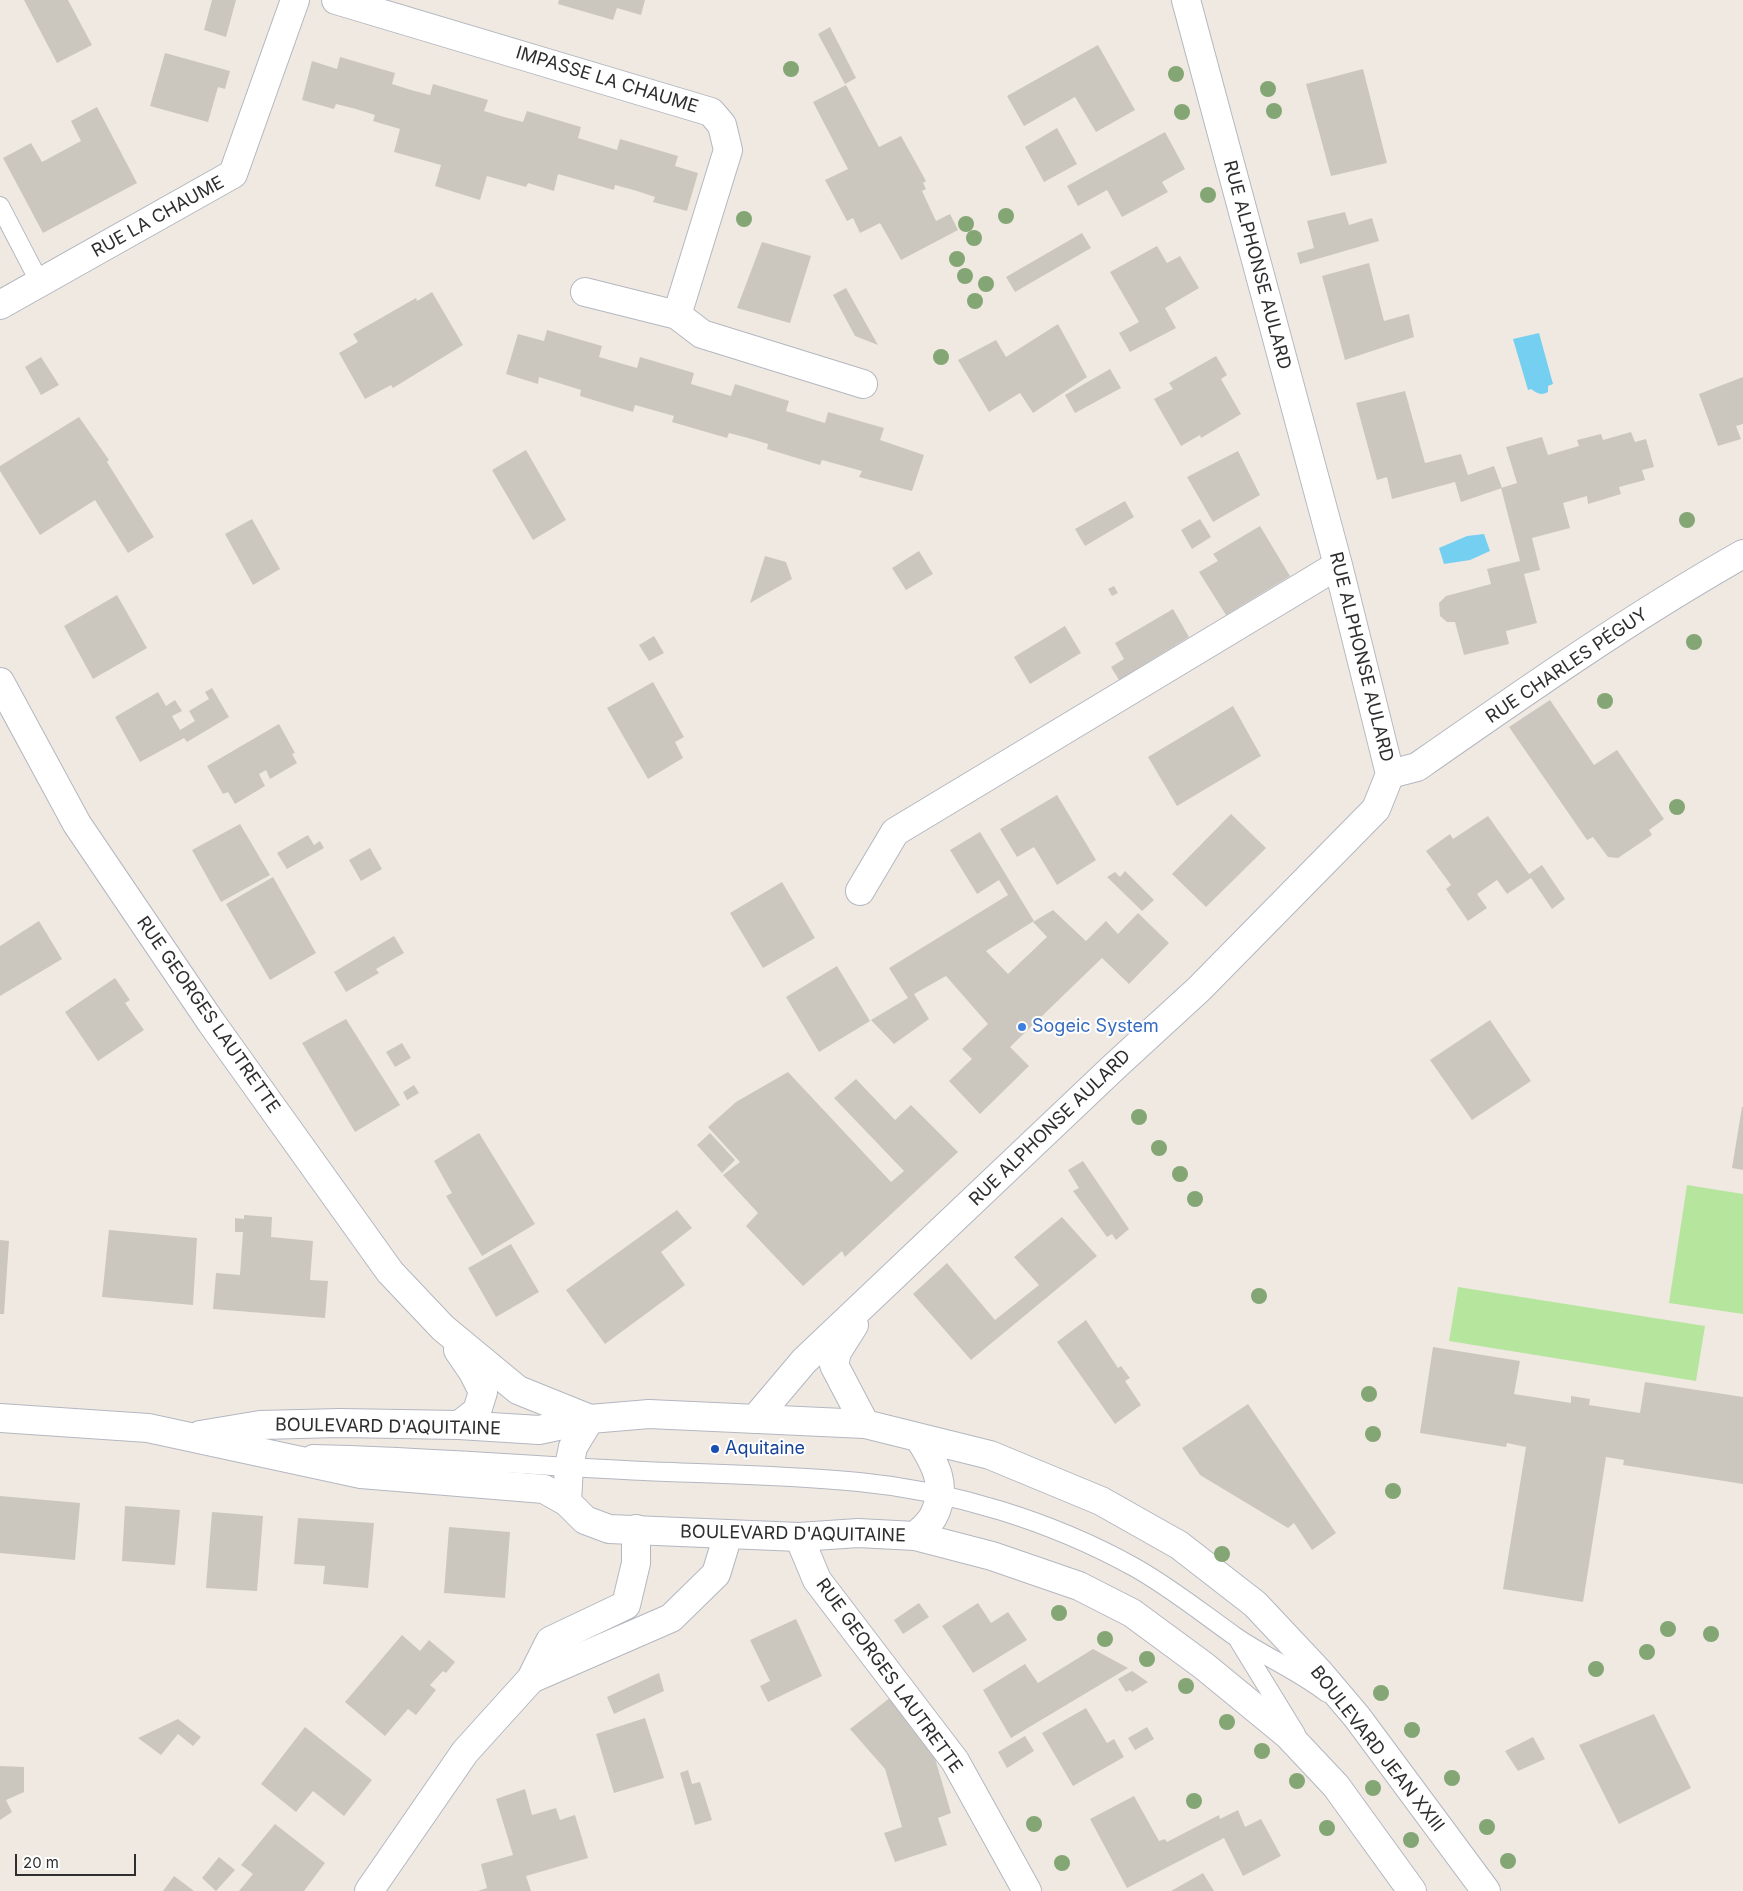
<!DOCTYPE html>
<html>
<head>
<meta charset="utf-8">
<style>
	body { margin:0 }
	#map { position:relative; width:1743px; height:1891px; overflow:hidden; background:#efe9e1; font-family:Inter,sans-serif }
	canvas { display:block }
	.scale { position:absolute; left:15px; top:1854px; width:121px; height:22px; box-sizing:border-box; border:2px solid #2e2e2e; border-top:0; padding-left:6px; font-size:15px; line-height:18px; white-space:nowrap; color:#2e2e2e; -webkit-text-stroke:4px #fff; paint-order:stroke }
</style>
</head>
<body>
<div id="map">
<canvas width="1743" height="1891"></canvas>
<div class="scale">20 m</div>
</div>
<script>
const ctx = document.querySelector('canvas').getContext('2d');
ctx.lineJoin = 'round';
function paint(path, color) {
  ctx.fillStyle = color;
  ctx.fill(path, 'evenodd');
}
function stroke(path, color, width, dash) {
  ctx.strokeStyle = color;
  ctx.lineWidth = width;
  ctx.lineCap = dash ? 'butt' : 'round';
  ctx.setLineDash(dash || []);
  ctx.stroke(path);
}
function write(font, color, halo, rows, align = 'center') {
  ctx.font = font + ' Inter,sans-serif';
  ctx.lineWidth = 4;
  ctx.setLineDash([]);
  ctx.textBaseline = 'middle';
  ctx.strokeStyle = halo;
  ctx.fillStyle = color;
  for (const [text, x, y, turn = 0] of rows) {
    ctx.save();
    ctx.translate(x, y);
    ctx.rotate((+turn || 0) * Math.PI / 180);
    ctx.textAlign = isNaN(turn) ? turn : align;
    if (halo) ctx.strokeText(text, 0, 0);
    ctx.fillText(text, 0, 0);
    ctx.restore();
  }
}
const green = new Path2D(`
	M 1687,1185 L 1743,1194 L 1743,1314 L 1669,1303 Z
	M 1458,1287 L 1705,1326 L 1696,1381 L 1449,1341 Z`);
const water = new Path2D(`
	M 1539,333 L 1553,384 L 1548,386 L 1548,392 C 1541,396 1537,393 1531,389 L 1528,390 L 1513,339 Z
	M 1484,534 L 1490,551 L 1470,560 L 1444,564 L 1439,548 L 1467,536 Z`);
const building = new Path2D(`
	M 24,0 L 68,0 L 92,45 L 57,63 Z
	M 212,0 L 236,0 L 226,37 L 204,30 Z
	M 559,0 L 645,0 L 641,15 L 617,8 L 613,20 L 558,4 Z
	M 830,27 L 856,78 L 845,84 L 818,34 Z
	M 1098,45 L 1135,110 L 1096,132 L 1075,97 L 1024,126 L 1007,96 Z
	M 165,53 L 230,71 L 225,89 L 218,87 L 208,122 L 150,106 Z
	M 340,57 L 395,73 L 392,84 L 411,90 L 430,95 L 433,84 L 488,100 L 484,111 L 504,117 L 523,122 L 527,111 L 581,127 L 578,138 L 617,150 L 620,139 L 678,156 L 675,166 L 698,173 L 687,211 L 653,202 L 655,197 L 637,191 L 615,185 L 614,190 L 558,174 L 554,191 L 528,183 L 526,187 L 487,176 L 480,200 L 435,186 L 441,165 L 394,152 L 400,129 L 373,121 L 375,115 L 356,109 L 336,104 L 334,109 L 302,100 L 312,61 L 337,69 Z
	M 1363,69 L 1387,163 L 1331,176 L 1306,84 Z
	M 846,85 L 879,147 L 901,136 L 926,181 L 923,183 L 926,189 L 922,191 L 936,221 L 950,214 L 958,230 L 901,260 L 880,223 L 860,233 L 853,218 L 847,221 L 825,180 L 848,169 L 813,102 Z
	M 97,107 L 137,183 L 43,233 L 3,158 L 31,143 L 42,162 L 81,141 L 71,121 Z
	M 1057,128 L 1077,164 L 1044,182 L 1025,147 Z
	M 1165,132 L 1185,169 L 1162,182 L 1168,192 L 1122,217 L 1107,190 L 1078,206 L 1067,186 Z
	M 1345,212 L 1349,225 L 1372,218 L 1379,241 L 1300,264 L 1297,253 L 1314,248 L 1307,221 Z
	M 1082,233 L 1091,248 L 1015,292 L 1006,277 Z
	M 762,242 L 811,256 L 790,323 L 737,308 Z
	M 1157,246 L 1167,263 L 1180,256 L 1199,288 L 1165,308 L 1176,328 L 1130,352 L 1119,333 L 1139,322 L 1110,272 Z
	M 1369,263 L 1384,321 L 1409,314 L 1414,337 L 1345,360 L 1322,276 Z
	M 846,288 L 878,345 L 855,336 L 833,295 Z
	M 432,292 L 463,345 L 393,388 L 391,385 L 365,399 L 339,353 L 358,342 L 353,334 L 416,298 L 417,301 Z
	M 1058,324 L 1087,377 L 1033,413 L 1020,393 L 989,412 L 958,360 L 996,340 L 1006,357 Z
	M 547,330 L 602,346 L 599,357 L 637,368 L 640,357 L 694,373 L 691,384 L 731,396 L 735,384 L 789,401 L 786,411 L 825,423 L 828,412 L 884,428 L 880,440 L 924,455 L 912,491 L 859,477 L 862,471 L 822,460 L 820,465 L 767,449 L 768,444 L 748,438 L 729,433 L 727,438 L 672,422 L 674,416 L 635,405 L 633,412 L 580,396 L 581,390 L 539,377 L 538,384 L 506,374 L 518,334 L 544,341 Z
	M 1216,356 L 1227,375 L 1221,379 L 1241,414 L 1201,438 L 1200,435 L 1181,446 L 1154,399 L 1173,389 L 1169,383 Z
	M 41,357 L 59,385 L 41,395 L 25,367 Z
	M 1110,369 L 1121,388 L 1075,413 L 1065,395 Z
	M 1743,377 L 1743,424 L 1736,426 L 1741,439 L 1718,446 L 1699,394 Z
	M 1405,391 L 1425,463 L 1461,454 L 1468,475 L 1494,466 L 1502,488 L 1461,502 L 1455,482 L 1392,499 L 1387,477 L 1377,480 L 1356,403 Z
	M 79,417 L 109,460 L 107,462 L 154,537 L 128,553 L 95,500 L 40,535 L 0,471 L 0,466 Z
	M 1631,432 L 1635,442 L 1646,439 L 1654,467 L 1642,470 L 1645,480 L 1619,487 L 1621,494 L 1588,504 L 1587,496 L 1563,503 L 1570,528 L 1532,538 L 1540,570 L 1524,574 L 1537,623 L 1506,631 L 1509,644 L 1464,655 L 1455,622 L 1447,622 L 1440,616 L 1439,603 L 1446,596 L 1491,584 L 1487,569 L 1520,561 L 1501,488 L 1517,483 L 1506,447 L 1542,437 L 1548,455 L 1579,446 L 1577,440 L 1601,434 L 1603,440 Z
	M 526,450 L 566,520 L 533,540 L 492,470 Z
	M 1238,451 L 1260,495 L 1213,522 L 1187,477 Z
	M 1125,501 L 1134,517 L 1085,546 L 1075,529 Z
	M 252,519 L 280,569 L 253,585 L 225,534 Z
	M 1200,519 L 1211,537 L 1192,549 L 1181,530 Z
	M 1260,526 L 1290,576 L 1226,615 L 1199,572 L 1218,561 L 1213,554 Z
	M 919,551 L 933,574 L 906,590 L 892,568 Z
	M 765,556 L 786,562 L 792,579 L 750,603 Z
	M 1114,586 L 1118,593 L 1112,596 L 1108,589 Z
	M 117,595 L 147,648 L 93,679 L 64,626 Z
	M 1173,609 L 1189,637 L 1119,680 L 1111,667 L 1124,659 L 1115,643 Z
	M 1065,626 L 1081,653 L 1030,684 L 1014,657 Z
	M 654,636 L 664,653 L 649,661 L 639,645 Z
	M 653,682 L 684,737 L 675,742 L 683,758 L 648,779 L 607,708 Z
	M 212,688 L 229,717 L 187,742 L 184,738 L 140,762 L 115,717 L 158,692 L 166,706 L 175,700 L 182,711 L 172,716 L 180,730 L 195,721 L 189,711 L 209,699 L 205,692 Z
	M 1550,700 L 1594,765 L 1617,750 L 1664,819 L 1649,830 L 1652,835 L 1618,858 L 1608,857 L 1593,837 L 1587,840 L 1509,727 Z
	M 1233,706 L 1261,756 L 1177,806 L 1148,757 Z
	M 279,724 L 295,753 L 292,754 L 297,763 L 270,779 L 266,770 L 259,774 L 265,786 L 235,804 L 228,792 L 223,794 L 207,766 Z
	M 1057,795 L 1096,860 L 1057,885 L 1034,847 L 1017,857 L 1000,829 Z
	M 1231,814 L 1266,848 L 1206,907 L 1172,874 Z
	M 1488,816 L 1529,874 L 1542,865 L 1565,899 L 1552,909 L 1531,878 L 1507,894 L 1497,880 L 1477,894 L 1487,908 L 1468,921 L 1446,889 L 1451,885 L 1426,851 L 1450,834 L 1453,839 Z
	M 240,824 L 270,875 L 221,902 L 192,850 Z
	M 980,832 L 1034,921 L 986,951 L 1008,974 L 1047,937 L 1033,922 L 1053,910 L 1086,941 L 1106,921 L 1118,934 L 1138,913 L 1169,943 L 1129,984 L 1102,958 L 1010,1047 L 1029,1066 L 980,1114 L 949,1081 L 972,1059 L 962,1049 L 988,1024 L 946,976 L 914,994 L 929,1019 L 894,1044 L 871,1020 L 908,998 L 889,968 L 1008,895 L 999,880 L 977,894 L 950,850 Z
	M 308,835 L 314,845 L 320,841 L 324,848 L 287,869 L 277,853 Z
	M 370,848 L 382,869 L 361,881 L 349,860 Z
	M 1125,871 L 1154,900 L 1142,911 L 1107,877 L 1115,872 L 1120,877 Z
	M 273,877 L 316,953 L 270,980 L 226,904 Z
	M 782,882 L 815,938 L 763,968 L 730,913 Z
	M 39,921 L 62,959 L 0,996 L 0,946 Z
	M 394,936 L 404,953 L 376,969 L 379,973 L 346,992 L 334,972 Z
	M 837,966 L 870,1021 L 819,1052 L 786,997 Z
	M 115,978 L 130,1000 L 125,1003 L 144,1030 L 98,1061 L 65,1012 Z
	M 346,1019 L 400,1105 L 355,1132 L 302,1043 Z
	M 1490,1020 L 1531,1081 L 1472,1120 L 1430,1060 Z
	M 402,1043 L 411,1058 L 395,1067 L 386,1052 Z
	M 788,1072 L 891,1182 L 904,1171 L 834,1098 L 856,1079 L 895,1120 L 911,1105 L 958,1152 L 845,1257 L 842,1251 L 803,1286 L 746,1226 L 758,1213 L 723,1175 L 740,1162 L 708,1127 L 736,1102 Z
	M 414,1085 L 419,1093 L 407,1100 L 403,1092 Z
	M 1742,1107 L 1743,1107 L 1743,1170 L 1732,1168 Z
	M 479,1133 L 535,1224 L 482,1256 L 446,1196 L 452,1193 L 434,1161 Z
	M 710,1133 L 735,1160 L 722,1173 L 697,1145 Z
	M 1083,1161 L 1129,1229 L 1116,1240 L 1112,1234 L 1107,1237 L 1073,1191 L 1079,1188 L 1068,1170 Z
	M 677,1210 L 692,1228 L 661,1252 L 685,1285 L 605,1344 L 566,1290 Z
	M 244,1215 L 272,1217 L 271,1237 L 313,1241 L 310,1280 L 328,1281 L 325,1318 L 213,1309 L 216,1273 L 240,1275 L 243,1232 L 235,1232 L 235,1218 L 244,1219 Z
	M 1062,1217 L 1097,1256 L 971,1360 L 913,1294 L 947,1263 L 995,1320 L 1039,1285 L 1014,1257 Z
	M 109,1230 L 197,1238 L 193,1305 L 102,1297 Z
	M 0,1240 L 9,1241 L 4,1314 L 0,1314 Z
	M 511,1244 L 539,1292 L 496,1317 L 468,1268 Z
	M 1086,1320 L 1118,1368 L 1121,1366 L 1130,1378 L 1125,1381 L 1141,1405 L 1115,1424 L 1057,1342 Z
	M 1433,1347 L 1520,1361 L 1514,1394 L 1571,1403 L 1571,1396 L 1590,1399 L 1589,1405 L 1640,1413 L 1645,1382 L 1743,1397 L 1743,1484 L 1623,1465 L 1624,1460 L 1606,1457 L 1583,1602 L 1503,1589 L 1526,1447 L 1507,1443 L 1506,1447 L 1420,1433 Z
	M 1248,1404 L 1336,1533 L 1312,1550 L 1294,1523 L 1288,1528 L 1200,1475 L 1182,1448 Z
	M 0,1496 L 80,1503 L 75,1560 L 0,1553 Z
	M 125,1506 L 180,1510 L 175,1565 L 122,1561 Z
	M 212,1512 L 263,1516 L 257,1591 L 206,1588 Z
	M 298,1518 L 374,1523 L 368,1588 L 323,1584 L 325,1566 L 294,1564 Z
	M 449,1527 L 510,1532 L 505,1598 L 444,1593 Z
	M 919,1603 L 929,1617 L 903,1634 L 894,1620 Z
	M 978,1603 L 991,1623 L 1008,1612 L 1027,1640 L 973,1673 L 942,1626 Z
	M 796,1619 L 822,1676 L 768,1702 L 760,1686 L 770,1681 L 750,1640 Z
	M 402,1635 L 420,1651 L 429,1640 L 455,1662 L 446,1673 L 443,1671 L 430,1685 L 436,1690 L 416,1715 L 408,1709 L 385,1736 L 345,1702 Z
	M 1093,1649 L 1128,1668 L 1011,1738 L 983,1690 L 1025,1664 L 1038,1683 Z
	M 1132,1671 L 1148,1682 L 1132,1692 L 1130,1690 L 1126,1692 L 1118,1679 Z
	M 659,1673 L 664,1691 L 614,1714 L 607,1697 Z
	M 891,1697 L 934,1755 L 951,1813 L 938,1818 L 947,1845 L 895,1862 L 884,1833 L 902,1827 L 885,1769 L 850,1729 Z
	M 1086,1708 L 1107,1743 L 1114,1739 L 1124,1757 L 1073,1786 L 1042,1733 Z
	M 1654,1714 L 1691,1788 L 1619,1824 L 1579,1745 Z
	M 645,1718 L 664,1778 L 614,1793 L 596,1734 Z
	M 178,1719 L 201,1737 L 193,1746 L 178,1734 L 161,1755 L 138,1738 Z
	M 305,1727 L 372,1780 L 344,1816 L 313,1791 L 296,1812 L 261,1784 Z
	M 1147,1727 L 1154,1739 L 1135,1750 L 1128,1738 Z
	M 1025,1736 L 1034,1751 L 1007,1768 L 998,1752 Z
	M 1533,1737 L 1545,1759 L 1518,1771 L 1505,1751 Z
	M 0,1766 L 24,1767 L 24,1792 L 6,1800 L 12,1812 L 0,1820 Z
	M 688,1770 L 692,1784 L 700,1782 L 712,1820 L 695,1825 L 680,1773 Z
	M 525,1789 L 532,1815 L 556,1808 L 560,1820 L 575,1815 L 588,1858 L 526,1876 L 531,1891 L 478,1891 L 487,1888 L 481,1864 L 513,1855 L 496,1799 Z
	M 1134,1796 L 1159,1841 L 1165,1839 L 1167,1842 L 1219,1815 L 1220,1819 L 1238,1810 L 1245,1827 L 1261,1819 L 1281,1856 L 1243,1876 L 1224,1838 L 1127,1888 L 1090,1819 Z
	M 275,1824 L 325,1863 L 304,1891 L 239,1891 L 253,1874 L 241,1865 Z
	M 219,1857 L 235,1870 L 216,1891 L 202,1878 Z
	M 1203,1873 L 1214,1891 L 1171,1891 Z
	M 174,1876 L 194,1891 L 163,1891 Z`);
const service = new Path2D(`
	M 0,206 L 40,283
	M 312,1454 C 423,1456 533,1466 644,1471 C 716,1474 787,1475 859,1482 C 953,1491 1051,1521 1134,1567 C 1170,1587 1202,1613 1236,1637 C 1265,1657 1299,1671 1327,1693
	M 1239,1641 L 1296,1734`);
const minor = new Path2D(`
	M 336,0 L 711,112 L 722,125 L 728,150 L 677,315 L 702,334 L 863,384
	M 585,292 L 677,315
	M 0,305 L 233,174 L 295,0
	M 0,682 L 77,824 L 211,1022 L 390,1272 L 443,1328 L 518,1390 L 590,1419
	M 1390,774 L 1417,767 C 1523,693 1630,618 1743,554
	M 860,891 L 895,832 L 1338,565
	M 854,1325 L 837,1352 L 834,1365 L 865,1424
	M 458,1350 L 473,1372 L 483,1392 L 477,1411 L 459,1425
	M 755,1419 L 804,1361 L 1115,1066 L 1199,989 L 1376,809 L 1390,774 L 1338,565 L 1186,0
	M 799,1537 L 817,1580 L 955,1761 L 1027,1891
	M 531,1679 L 671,1618 L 716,1574 L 728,1535
	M 369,1891 L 465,1752 L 531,1679 L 550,1641 L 626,1605 L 636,1563 L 636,1529`);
const secondary = new Path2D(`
	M 0,1418 L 148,1428 L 361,1474 L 544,1489 L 567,1502 L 585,1520 L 609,1529 L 799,1537 L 858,1533 L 915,1536 L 992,1556 L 1079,1586 L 1132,1613 L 1204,1666 L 1288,1735 L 1336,1786 L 1412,1891
	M 200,1435 L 260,1425 L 340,1423 L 459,1425 L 539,1430 L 590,1419 L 649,1414 L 865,1424 L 990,1455 L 1101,1501 L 1179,1545 L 1255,1604 L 1318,1671 L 1357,1717 L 1486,1891
	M 567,1502 L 569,1466 L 573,1447 L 590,1419
	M 915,1536 C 921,1531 929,1524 933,1517 C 949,1487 935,1463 919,1438`);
const trees = [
	[791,69],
	[1176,74],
	[1268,89],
	[1274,111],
	[1182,112],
	[1208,195],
	[1006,216],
	[744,219],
	[966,224],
	[974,238],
	[957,259],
	[965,276],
	[986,284],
	[975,301],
	[941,357],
	[1687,520],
	[1694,642],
	[1605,701],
	[1677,807],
	[1139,1117],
	[1159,1148],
	[1180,1174],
	[1195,1199],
	[1259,1296],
	[1369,1394],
	[1373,1434],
	[1393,1491],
	[1222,1554],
	[1059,1613],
	[1668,1629],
	[1711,1634],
	[1105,1639],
	[1647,1652],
	[1147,1659],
	[1596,1669],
	[1186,1686],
	[1381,1693],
	[1227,1722],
	[1412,1730],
	[1262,1751],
	[1452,1778],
	[1297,1781],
	[1373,1788],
	[1194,1801],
	[1034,1824],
	[1487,1827],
	[1327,1828],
	[1411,1840],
	[1508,1861],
	[1062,1863]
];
const markers = [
	[1022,1027,5,"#3f7fe0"],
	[715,1449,5,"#1a4fb4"]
];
const streetNames = [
	["IMPASSE LA CHAUME",607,80,17],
	["RUE LA CHAUME",158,217,-29],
	["RUE ALPHONSE AULARD",1257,265,75],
	["RUE ALPHONSE AULARD",1361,657,76],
	["RUE CHARLES PÉGUY",1567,666,-34],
	["RUE GEORGES LAUTRETTE",208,1015,55],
	["RUE ALPHONSE AULARD",1050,1128,-44],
	["BOULEVARD D'AQUITAINE",388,1427,1],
	["BOULEVARD D'AQUITAINE",793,1534,1],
	["RUE GEORGES LAUTRETTE",889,1676,54],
	["BOULEVARD JEAN XXIII",1377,1749,52]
];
const shopNames = [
	["Sogeic System",1032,1027]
];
const transitNames = [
	["Aquitaine",725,1449]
];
paint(green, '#b6e59e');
paint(water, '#75cff0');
paint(building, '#cbc7bf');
stroke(service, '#b4b7c1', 20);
stroke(minor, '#b4b7c1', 30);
stroke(secondary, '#b4b7c1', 30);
stroke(service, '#fff', 18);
stroke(minor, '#fff', 28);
stroke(secondary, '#fff', 28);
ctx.fillStyle = '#84a574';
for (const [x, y] of trees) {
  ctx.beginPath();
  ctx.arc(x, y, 8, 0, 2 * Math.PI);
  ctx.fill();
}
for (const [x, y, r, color] of markers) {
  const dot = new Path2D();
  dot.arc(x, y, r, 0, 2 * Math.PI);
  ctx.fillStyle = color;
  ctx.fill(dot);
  stroke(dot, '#fff', 2);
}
write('18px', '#2e2e2e', '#fff', streetNames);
write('18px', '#366cbe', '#fff', shopNames, 'left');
write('18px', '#164399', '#fff', transitNames, 'left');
</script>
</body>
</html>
